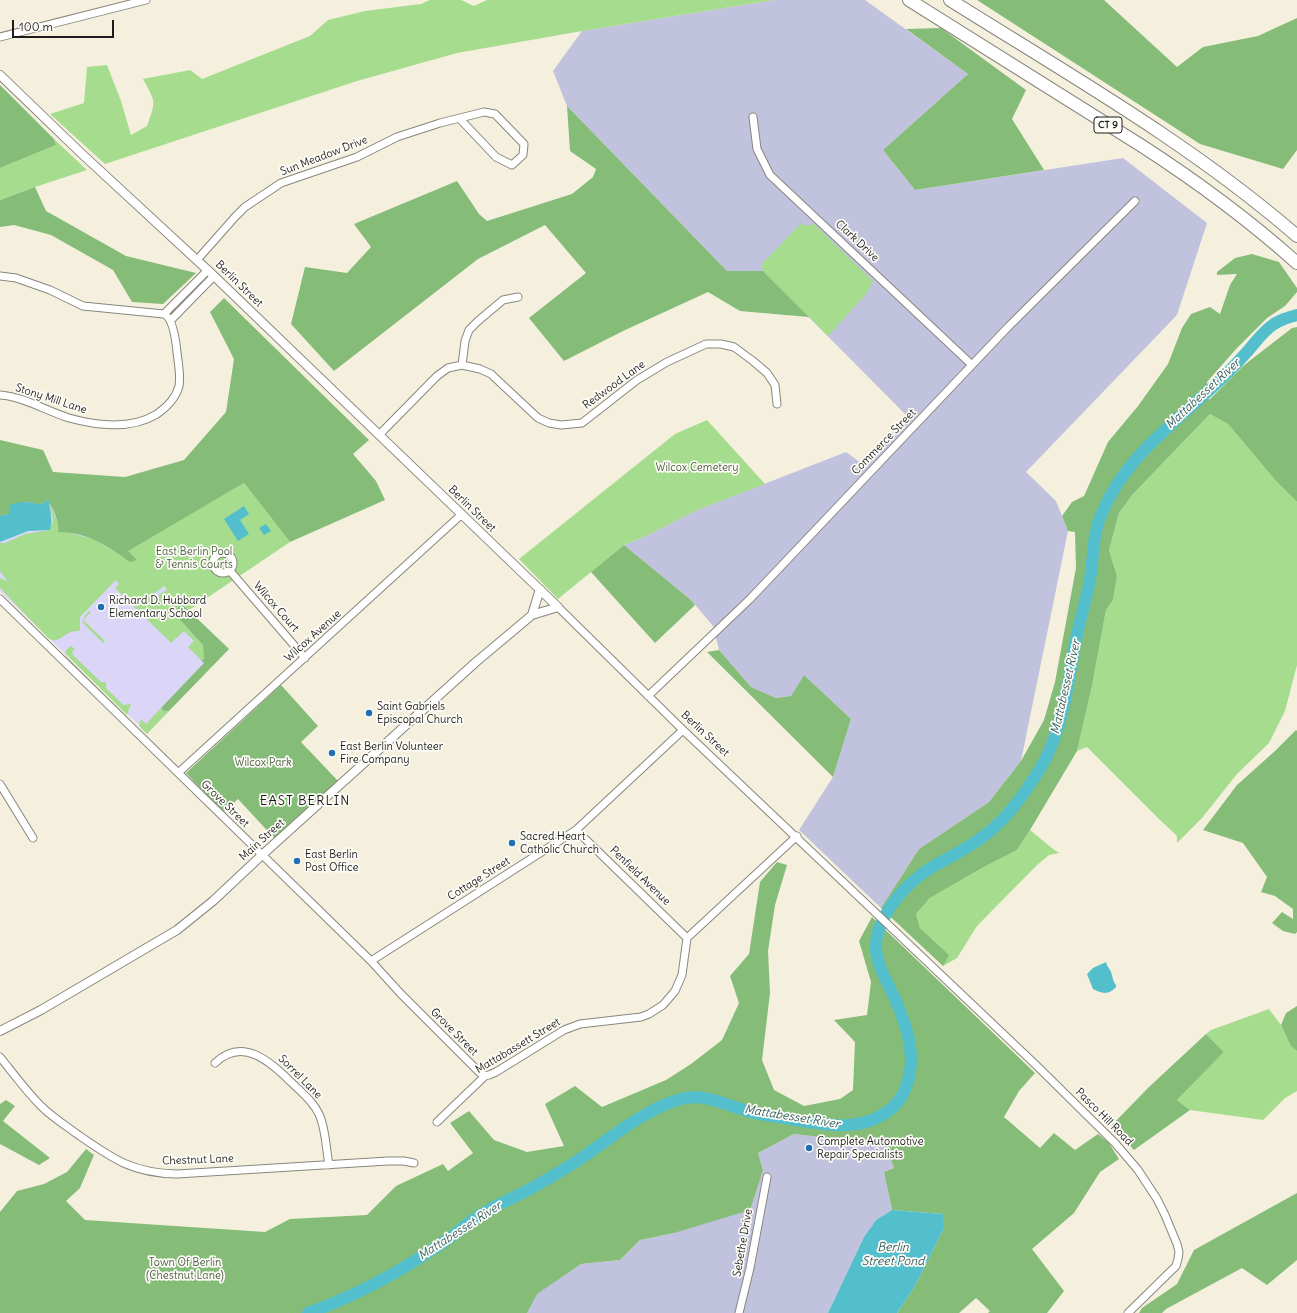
<!DOCTYPE html>
<html>
<head>
<meta charset="utf-8">
<style>
	body { margin:0 }
	#map { position:relative; width:1297px; height:1313px; overflow:hidden; background:#f5f0de; font-family:Delius,sans-serif }
	canvas { display:block }
	.scale { position:absolute; left:12px; top:20px; width:102px; height:18px; box-sizing:border-box; border:2px solid #1c1c1c; border-top:0; padding-left:5px; font-size:12px; line-height:14px; white-space:nowrap; color:#1c1c1c; -webkit-text-stroke:3px #fdfcf7; paint-order:stroke }
</style>
</head>
<body>
<div id="map">
<canvas width="1297" height="1313"></canvas>
<div class="scale">100 m</div>
</div>
<script>
const ctx = document.querySelector('canvas').getContext('2d');
ctx.lineJoin = 'round';
function paint(path, color) {
  ctx.fillStyle = color;
  ctx.fill(path, 'evenodd');
}
function stroke(path, color, width, dash) {
  ctx.strokeStyle = color;
  ctx.lineWidth = width;
  ctx.lineCap = dash ? 'butt' : 'round';
  ctx.setLineDash(dash || []);
  ctx.stroke(path);
}
function write(font, color, halo, rows, align = 'center') {
  ctx.font = font + ' Delius,sans-serif';
  ctx.lineWidth = 3.5;
  ctx.setLineDash([]);
  ctx.textBaseline = 'middle';
  ctx.strokeStyle = halo;
  ctx.fillStyle = color;
  for (const [text, x, y, turn = 0] of rows) {
    ctx.save();
    ctx.translate(x, y);
    ctx.rotate((+turn || 0) * Math.PI / 180);
    ctx.textAlign = isNaN(turn) ? turn : align;
    if (halo) ctx.strokeText(text, 0, 0);
    ctx.fillText(text, 0, 0);
    ctx.restore();
  }
}
const built = new Path2D(`
	M 49,478 L 229,649 L 147,733 L 0,591 L 0,508 Z`);
const industrial = new Path2D(`
	M 774,0 L 865,0 L 968,74 L 883,150 L 915,190 L 1123,158 L 1207,223 L 1177,315 L 1026,472 L 1056,501 L 1068,531 L 1021,761 L 989,802 L 919,849 L 881,908 L 799,830 L 833,777 L 851,719 L 804,675 L 791,696 L 776,698 L 751,687 L 719,650 L 713,626 L 691,600 L 624,545 L 644,537 L 695,511 L 846,452 L 861,463 L 908,417 L 763,271 L 727,271 L 567,106 L 553,71 L 582,31 Z
	M 794,1134 L 885,1144 L 894,1168 L 884,1172 L 892,1210 L 876,1220 L 864,1237 L 828,1313 L 527,1313 L 536,1294 L 581,1264 L 620,1260 L 640,1240 L 674,1233 L 763,1170 L 758,1153 Z`);
const green = new Path2D(`
	M 430,0 L 461,0 L 474,6 L 487,0 L 774,0 L 582,31 L 457,53 L 357,81 L 105,164 L 50,114 L 84,103 L 87,67 L 107,65 L 121,101 L 131,135 L 147,126 C 156,101 156,103 143,79 L 190,70 L 202,79 L 310,36 L 328,20 L 365,11 L 421,4 Z
	M 54,139 L 87,170 L 35,187 L 0,200 L 0,168 L 56,145 Z
	M 801,223 L 806,226 L 814,224 L 873,281 L 867,293 L 828,336 L 763,271 L 761,265 Z
	M 1210,414 L 1228,424 L 1276,481 L 1297,502 L 1297,665 L 1285,711 L 1269,743 L 1237,774 L 1202,818 L 1177,843 L 1177,836 L 1158,818 L 1087,747 L 1077,751 L 1092,686 L 1106,610 L 1113,600 L 1117,576 L 1109,550 L 1119,513 L 1133,494 Z
	M 707,420 L 765,484 L 695,511 L 644,537 L 624,545 L 558,599 L 519,559 L 675,434 Z
	M 244,483 L 290,542 L 189,610 L 182,604 L 173,612 L 203,645 L 204,659 L 201,660 L 188,647 L 194,641 L 184,631 L 171,643 L 115,588 L 119,584 L 116,580 L 80,617 L 80,631 C 76,631 73,631 69,633 C 62,636 57,644 48,638 L 0,588 L 0,578 L 7,581 L 19,597 L 0,571 L 0,543 L 5,543 L 25,534 L 50,530 L 53,520 L 49,501 L 59,526 L 58,532 L 65,532 L 93,539 L 116,552 L 136,560 L 127,551 ZM 164,586 L 167,590 L 160,594 L 156,599 L 151,594 L 155,593 Z
	M 89,611 L 91,612 L 83,620 L 105,641 L 103,643 L 82,622 L 84,617 Z
	M 71,646 L 75,649 L 72,652 L 73,655 L 101,682 L 106,682 L 106,688 L 123,705 L 131,704 L 127,715 L 65,653 L 66,650 Z
	M 65,655 L 127,717 L 124,717 L 65,659 Z
	M 161,708 L 164,711 L 169,711 L 147,734 L 139,726 L 141,719 L 146,724 Z
	M 1030,830 L 1053,849 L 1059,853 L 1049,855 L 1036,866 L 977,926 L 957,958 L 943,966 L 948,955 L 920,928 L 916,914 L 930,898 L 982,868 L 1017,850 Z
	M 1269,1009 L 1281,1025 L 1291,1045 L 1297,1051 L 1297,1091 L 1285,1098 L 1263,1120 L 1190,1110 L 1177,1100 L 1224,1052 L 1206,1034 L 1211,1030 Z`);
const forest = new Path2D(`
	M 977,0 L 1104,0 L 1177,67 L 1203,47 L 1258,36 L 1297,18 L 1297,150 L 1283,169 L 1200,144 Z
	M 941,28 L 1026,90 L 1012,119 L 1044,170 L 915,190 L 883,150 L 968,74 L 906,29 Z
	M 0,85 L 54,139 L 56,145 L 0,168 Z
	M 567,106 L 727,271 L 763,271 L 809,317 L 740,311 L 708,292 L 623,331 L 564,361 L 529,318 L 586,273 L 545,225 L 478,259 L 334,371 L 291,324 L 305,267 L 347,273 L 371,247 L 354,224 L 457,181 L 479,214 L 487,221 L 572,194 L 593,177 L 596,169 L 570,151 Z
	M 35,187 L 46,211 L 126,256 L 196,273 L 163,304 L 132,302 L 113,270 L 51,235 L 14,225 L 0,227 L 0,200 Z
	M 1252,254 L 1279,262 L 1297,288 L 1297,292 L 1285,306 L 1267,318 L 1236,349 L 1207,382 L 1209,400 L 1243,366 L 1292,328 L 1297,327 L 1297,502 L 1276,481 L 1228,424 L 1210,414 L 1133,494 L 1119,513 L 1109,550 L 1117,576 L 1113,600 L 1106,610 L 1092,686 L 1077,751 L 1030,830 L 1017,850 L 982,868 L 930,898 L 916,914 L 920,928 L 949,955 L 943,966 L 881,908 L 919,849 L 989,802 L 1021,761 L 1044,720 L 1055,682 L 1076,568 L 1075,532 L 1068,531 L 1062,516 L 1072,502 L 1084,496 L 1108,442 L 1138,406 L 1168,364 L 1182,328 L 1191,314 L 1210,307 L 1220,314 L 1230,285 L 1237,274 L 1217,275 L 1217,272 L 1235,258 Z
	M 224,298 L 369,440 L 353,454 L 376,481 L 385,500 L 290,542 L 244,483 L 128,551 L 137,560 L 130,562 C 108,546 87,532 58,532 C 60,523 53,507 47,500 L 41,505 L 28,502 L 9,506 L 9,514 L 0,516 L 0,440 L 43,450 L 53,472 L 125,477 L 184,460 L 226,412 L 234,359 L 210,312 Z
	M 624,545 L 691,600 L 695,605 L 655,643 L 591,572 Z
	M 182,604 L 229,649 L 169,711 L 164,711 L 161,708 L 204,663 L 201,660 L 204,659 L 203,645 L 173,612 Z
	M 719,650 L 751,687 L 776,698 L 791,696 L 804,675 L 851,719 L 833,777 L 707,652 Z
	M 281,685 L 318,726 L 301,742 L 339,782 L 276,840 L 238,799 L 223,813 L 186,773 Z
	M 1296,730 L 1297,731 L 1297,932 L 1295,934 L 1283,931 L 1272,923 L 1282,912 L 1293,919 L 1293,909 L 1275,896 L 1261,892 L 1267,877 L 1243,843 L 1203,830 L 1237,785 L 1275,751 Z
	M 777,862 L 787,865 L 775,905 L 768,951 L 770,993 L 762,1060 L 774,1090 L 804,1106 L 840,1099 L 853,1090 L 855,1042 L 834,1020 L 867,1015 L 871,982 L 859,941 L 872,917 L 1035,1073 L 1019,1091 L 1004,1117 L 1040,1148 L 1054,1133 L 1075,1150 L 1098,1134 L 1109,1143 L 1119,1159 L 1100,1172 L 1074,1213 L 1032,1249 L 1064,1291 L 1047,1313 L 988,1313 L 990,1311 L 976,1298 L 959,1313 L 897,1313 L 915,1286 L 943,1230 L 943,1214 L 892,1210 L 884,1172 L 894,1168 L 885,1144 L 794,1134 L 758,1153 L 763,1170 L 750,1210 L 674,1233 L 640,1240 L 620,1260 L 581,1264 L 537,1294 L 527,1313 L 0,1313 L 0,1212 L 17,1191 L 44,1184 L 67,1172 L 86,1149 L 94,1155 L 80,1188 L 66,1201 L 85,1220 L 265,1232 L 290,1219 L 367,1215 L 396,1186 L 443,1164 L 448,1171 L 473,1153 L 450,1123 L 469,1111 L 494,1140 L 527,1152 L 564,1146 L 545,1104 L 575,1086 L 602,1107 L 666,1080 L 691,1064 L 722,1040 L 739,1003 L 730,976 L 749,954 L 760,882 Z
	M 1297,1006 L 1297,1051 L 1291,1046 L 1281,1025 L 1286,1013 Z
	M 1206,1034 L 1224,1052 L 1177,1100 L 1190,1110 L 1134,1150 L 1111,1126 L 1149,1087 Z
	M 6,1100 L 15,1106 L 3,1121 L 50,1158 L 39,1165 L 0,1144 L 0,1104 Z
	M 1297,1193 L 1297,1260 L 1267,1285 L 1242,1268 L 1166,1309 L 1162,1313 L 1139,1313 L 1142,1308 L 1177,1284 L 1194,1250 Z`);
const water = new Path2D(`
	M 47,500 L 49,501 C 50,512 53,520 50,530 L 28,531 L 0,542 L 0,516 L 9,514 L 9,506 C 18,500 31,502 41,505 Z
	M 244,506 L 249,514 L 240,520 L 249,534 L 238,541 L 224,519 Z
	M 266,524 L 271,531 L 264,535 L 259,528 Z
	M 1106,962 C 1107,967 1109,967 1111,972 C 1113,977 1112,980 1116,985 L 1116,987 C 1109,995 1102,994 1093,989 L 1087,974 L 1093,968 Z
	M 892,1210 L 943,1214 L 943,1230 L 915,1286 L 897,1313 L 828,1313 L 864,1237 L 876,1220 Z`);
const river = new Path2D(`
	M 308,1313 C 353,1297 399,1272 438,1246 C 452,1237 464,1226 477,1217 C 493,1206 511,1199 528,1190 C 545,1181 561,1171 577,1161 C 609,1140 644,1109 681,1099 C 704,1093 723,1104 744,1110 C 757,1115 771,1116 784,1118 C 820,1124 862,1135 893,1107 C 903,1098 908,1085 910,1071 C 914,1047 905,1023 896,1001 C 886,978 870,957 878,932 C 886,907 907,883 929,869 C 947,858 967,849 984,836 C 1008,818 1026,792 1041,767 C 1065,726 1068,679 1077,634 C 1081,616 1087,597 1090,579 C 1094,557 1092,536 1101,515 C 1126,455 1173,425 1218,382 C 1228,373 1237,363 1246,353 C 1255,343 1263,331 1274,324 C 1281,319 1289,317 1297,315`);
const minor = new Path2D(`
	M 0,37 L 146,0
	M 753,117 L 757,149 L 770,175 L 972,365
	M 197,260 L 235,217 L 245,207 L 281,183 L 357,157 L 397,137 L 440,123 L 484,112 L 495,114 L 524,144 L 523,155 L 512,165 L 496,157 L 460,119
	M 0,276 L 16,278 L 50,290 L 83,306 L 164,314 C 173,318 176,342 177,352 C 178,363 181,375 179,386 C 176,398 167,407 157,414 C 131,430 98,426 69,418 C 46,411 25,397 0,395
	M 164,314 L 208,270
	M 171,320 L 214,276
	M 462,365 L 465,341 L 469,330 L 478,321 L 503,300 L 518,297
	M 379,435 L 437,376 L 448,368 L 462,365 L 480,369 L 491,374 L 538,418 L 549,423 L 561,425 L 582,423 L 637,380 L 667,362 L 706,344 L 721,344 L 734,347 L 753,361 L 767,373 L 775,385 L 777,404
	M213 563a10 10 0 1 1 20 0a10 10 0 1 1-20 0Z
	M 230,571 L 305,658
	M 0,599 L 371,961 L 401,994 L 479,1072 L 485,1076
	M 558,607 L 683,730 L 1036,1065 L 1115,1143 L 1138,1170 L 1157,1199 L 1165,1215 L 1177,1244 L 1179,1252 L 1178,1259 L 1176,1266 L 1128,1313
	M 648,696 L 750,599 L 1008,327 L 1135,201
	M 178,773 L 462,514
	M 0,784 L 33,838
	M 576,830 L 687,938
	M 371,961 L 576,830 L 683,730
	M 0,1057 C 13,1073 26,1091 41,1106 C 52,1117 65,1125 77,1134 C 113,1159 132,1173 177,1174 L 388,1161 L 404,1161 L 414,1163
	M 215,1063 C 243,1036 270,1062 291,1082 C 301,1092 313,1101 319,1114 C 326,1129 326,1149 329,1165
	M 437,1122 L 485,1076 L 489,1075 L 496,1072 L 564,1030 L 580,1024 L 641,1017 L 649,1014 L 663,1005 L 675,991 L 682,975 L 687,938 L 797,836
	M 739,1313 L 750,1268 L 767,1177`);
const tertiary = new Path2D(`
	M 0,75 L 82,154 L 214,276 L 558,607 L 532,615 L 476,662 L 262,855 L 213,901 L 177,930 L 41,1010 L 0,1031
	M 532,615 L 540,589`);
const motorway = new Path2D(`
	M 909,0 L 1142,146 C 1196,181 1249,220 1297,263
	M 950,0 C 1068,74 1191,144 1297,236`);
const markers = [
	[101,607,4,"#1f6fb2"],
	[369,713,4,"#1f6fb2"],
	[332,753,4,"#1f6fb2"],
	[512,843,4,"#1f6fb2"],
	[297,861,4,"#1f6fb2"],
	[809,1148,4,"#1f6fb2"]
];
const shields = [
	[1108,125,28]
];
const shieldNames = [
	["CT 9",1108,125]
];
const streetNames = [
	["Sun Meadow Drive",324,156,-21],
	["Clark Drive",857,241,43],
	["Berlin Street",239,284,44],
	["Redwood Lane",614,385,-36],
	["Stony Mill Lane",51,399,18],
	["Commerce Street",884,442,-46],
	["Berlin Street",472,509,44],
	["Wilcox Court",276,607,49],
	["Wilcox Avenue",313,636,-42],
	["Berlin Street",705,734,43],
	["Grove Street",225,804,44],
	["Main Street",262,840,-42],
	["Penfield Avenue",640,876,44],
	["Cottage Street",479,879,-32],
	["Grove Street",454,1032,45],
	["Mattabassett Street",518,1046,-31],
	["Sorrel Lane",300,1077,45],
	["Pasco Hill Road",1104,1117,45],
	["Chestnut Lane",198,1160,-2],
	["Sebethe Drive",743,1243,-80]
];
const parkNames = [
	["Wilcox Cemetery",697,468],
	["East Berlin Pool",194,552],
	["& Tennis Courts",194,565],
	["Wilcox Park",263,763],
	["Town Of Berlin",185,1263],
	["(Chestnut Lane)",185,1276]
];
const poiNames = [
	["Richard D. Hubbard",109,601],
	["Elementary School",109,614],
	["Saint Gabriels",377,707],
	["Episcopal Church",377,720],
	["East Berlin Volunteer",340,747],
	["Fire Company",340,760],
	["Sacred Heart",520,837],
	["Catholic Church",520,850],
	["East Berlin",305,855],
	["Post Office",305,868],
	["Complete Automotive",817,1142],
	["Repair Specialists",817,1155]
];
const waterNames = [
	["Mattabesset River",1203,394,-43],
	["Mattabesset River",1066,687,-77],
	["Mattabesset River",792,1117,9],
	["Mattabesset River",460,1231,-33],
	["Berlin",893,1248],
	["Street Pond",893,1262]
];
const quarterNames = [
	["EAST BERLIN",305,801]
];
paint(built, '#dbd6f7');
paint(industrial, '#c1c2dd');
paint(green, '#a5dc8d');
paint(forest, '#84bc78');
paint(water, '#53bfcd');
stroke(river, '#53bfcd', 12);
stroke(minor, '#88867d', 9);
stroke(tertiary, '#88867d', 10);
stroke(motorway, '#88867d', 14);
stroke(minor, '#fff', 7);
stroke(tertiary, '#fff', 8);
stroke(motorway, '#fff', 12);
for (const [x, y, r, color] of markers) {
  const dot = new Path2D();
  dot.arc(x, y, r, 0, 2 * Math.PI);
  ctx.fillStyle = color;
  ctx.fill(dot);
  stroke(dot, '#fdfcf7', 1.5);
}
for (const [x, y, w] of shields) {
  const box = new Path2D();
  box.roundRect(x - w / 2, y - 8, w, 16, 3);
  ctx.fillStyle = '#fdfcf7';
  ctx.fill(box);
  stroke(box, '#1c1c1c', 1);
}
write('bold 10px', '#1c1c1c', null, shieldNames);
write('11px', '#1c1c1c', '#fdfcf7', streetNames);
write('11px', '#4c5f44', '#fdfcf7', parkNames);
write('11px', '#1c1c1c', '#fdfcf7', poiNames, 'left');
write('italic 12px', '#325d63', '#fdfcf7', waterNames);
ctx.letterSpacing = '1px';
write('13px', '#1c1c1c', '#fdfcf7', quarterNames);
ctx.letterSpacing = '0px';
</script>
</body>
</html>
